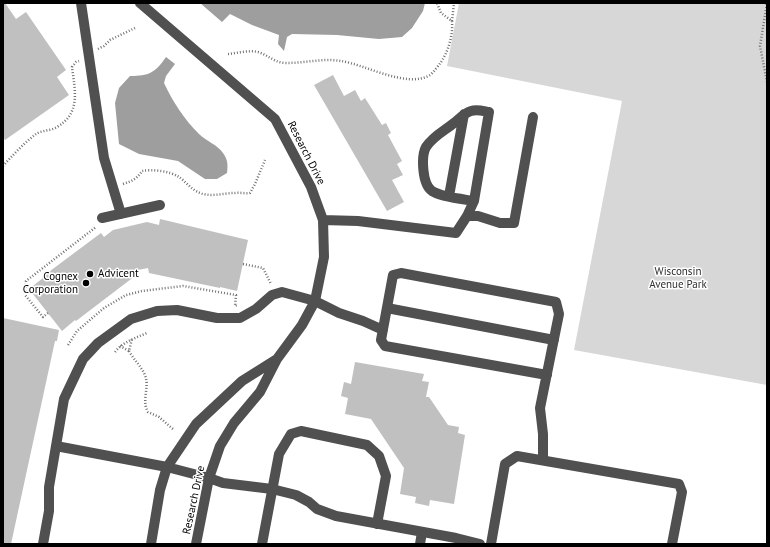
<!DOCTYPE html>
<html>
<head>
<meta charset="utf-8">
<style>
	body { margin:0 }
	#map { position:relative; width:770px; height:547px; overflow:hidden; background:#fff; font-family:"PT Sans",sans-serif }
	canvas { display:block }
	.frame { position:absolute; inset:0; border:4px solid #000; pointer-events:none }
</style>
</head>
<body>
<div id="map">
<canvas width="770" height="547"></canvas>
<div class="frame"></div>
</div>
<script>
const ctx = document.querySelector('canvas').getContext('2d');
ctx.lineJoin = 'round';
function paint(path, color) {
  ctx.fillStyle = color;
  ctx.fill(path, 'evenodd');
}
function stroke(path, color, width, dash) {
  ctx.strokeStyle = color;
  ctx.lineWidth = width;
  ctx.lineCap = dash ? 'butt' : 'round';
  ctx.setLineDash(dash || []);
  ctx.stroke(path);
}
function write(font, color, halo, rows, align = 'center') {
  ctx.font = font + ' "PT Sans",sans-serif';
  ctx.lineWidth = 3;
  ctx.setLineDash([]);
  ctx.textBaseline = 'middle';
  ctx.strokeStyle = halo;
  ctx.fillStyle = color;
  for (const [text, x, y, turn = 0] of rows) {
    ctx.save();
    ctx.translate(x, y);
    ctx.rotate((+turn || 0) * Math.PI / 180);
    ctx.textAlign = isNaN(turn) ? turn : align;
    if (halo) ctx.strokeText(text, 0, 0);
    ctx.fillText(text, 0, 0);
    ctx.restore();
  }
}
const green = new Path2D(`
	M 459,3 L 767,3 L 767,385 L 574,350 L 622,101 L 447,66 Z`);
const water = new Path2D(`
	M 200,3 L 425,3 L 423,11 L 412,28 L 402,37 L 379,39 L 337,35 L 292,34 L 287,37 L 284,51 L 278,44 L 279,35 L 252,25 L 230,14 L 222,22 Z
	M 166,57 L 175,64 L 166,76 L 164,83 C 173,102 184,119 199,134 C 206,141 218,145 223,153 C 228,160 228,165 227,173 L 217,179 L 205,179 L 178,161 L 139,154 L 119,144 L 115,103 L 119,88 L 130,76 C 149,76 155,73 166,57 Z`);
const building = new Path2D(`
	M 3,3 L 5,3 L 16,19 L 26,12 L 66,70 L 57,77 L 69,95 L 5,140 L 3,137 Z
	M 333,75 L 344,96 L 355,90 L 361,101 L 365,98 L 382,125 L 386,123 L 391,133 L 388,135 L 402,161 L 397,164 L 403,175 L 392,180 L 404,202 L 387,211 L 314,85 Z
	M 160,219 L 248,240 L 237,291 L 220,287 L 220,288 L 149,273 L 148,268 L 133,271 L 135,276 L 76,321 L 75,320 L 62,331 L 29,289 L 43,278 L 42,277 L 101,233 L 104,237 L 113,230 L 147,222 L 159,225 Z
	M 3,318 L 59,330 L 57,341 L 55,341 L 11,544 L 3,544 Z
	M 355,362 L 424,374 L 422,381 L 429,382 L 426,397 L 429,397 L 448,425 L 459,427 L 458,433 L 465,435 L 454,504 L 430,500 L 429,506 L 415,503 L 416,497 L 400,494 L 404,468 L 371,419 L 345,414 L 348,398 L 341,396 L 344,382 L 351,384 Z`);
const path = new Path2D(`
	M 452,21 L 454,3
	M 98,49 L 104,46 L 110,40 L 135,28
	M 228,54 C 238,53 249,50 258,52 C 268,55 275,63 286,63 C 305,63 323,58 341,61 C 364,64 407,89 430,75 C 434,72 438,66 441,62 C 449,50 453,35 452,21 L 441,13 L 437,3
	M 767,82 L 760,46 L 767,3
	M 3,166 C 12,156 25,142 36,134 C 42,130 51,131 57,127 C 81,113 75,91 72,67 L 76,62 L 79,61
	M 123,184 C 132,181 137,179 142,171 C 152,169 170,171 179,177 C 185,181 191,189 198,192 C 209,198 223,193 235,193 C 240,192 245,194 250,193 L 255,184 L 265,160
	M 243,264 L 263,268 L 271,284
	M 48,313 L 43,317 L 25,295 L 26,281 L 96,227
	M 68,345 L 77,331 L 104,308 L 126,295 L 142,291 L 183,286 L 236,295 L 235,306 L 237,305
	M 120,346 L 129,351 L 132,339
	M 129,351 C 134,360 141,366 145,375 C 150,388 141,400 148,412 L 159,417 L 173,429
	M 115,352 C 123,342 135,338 147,333`);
const minor = new Path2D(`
	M 81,3 L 104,158 L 121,214
	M 140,3 L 275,119 L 311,187 L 323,220 L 324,257 L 315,301 L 302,325 L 277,359 L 260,392 L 234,423 L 220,446 L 209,478 L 196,544
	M 449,196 L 464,114
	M 467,216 L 474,201 L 489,112 C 483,111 477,109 471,111 C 464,113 459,119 454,123 C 444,131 433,136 426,147 C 421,156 422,184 432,191 C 441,197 462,199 474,201
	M 102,218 L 160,205
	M 323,220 L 358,221 L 456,233 L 467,216 L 478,216 L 500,223 L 514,223 L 533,117
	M 387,308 L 554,340
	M 56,446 L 167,467 L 209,478 L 223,483 L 272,489 L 296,495 L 309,502 L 317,509 L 336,516 L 456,538 L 480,544
	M 543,460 L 543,434 L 540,408 L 559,314 L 556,302 L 401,273 L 393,275 L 381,340 L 385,346 L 547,375
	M 43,544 L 49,511 L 49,487 L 64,399 L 73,380 L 83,359 L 98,343 L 131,319 L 157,311 L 177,310 L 217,318 L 240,318 L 256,309 L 272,295 L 282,292 L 315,301 L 339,313 L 363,321 L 383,330
	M 151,544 L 160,490 L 167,467 L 196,424 L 242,381 L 277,359
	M 262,544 L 279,454 L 291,434 L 301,431 L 367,445 L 379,456 L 386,476 L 377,524
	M 420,544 L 422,532
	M 491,544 L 505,464 L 517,456 L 679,484 L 682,492 L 672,544`);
const markers = [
	[90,274,4,"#000"],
	[86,283,4,"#000"]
];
const streetNames = [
	["Research Drive",306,153,63],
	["Research Drive",194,500,-78]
];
const parkNames = [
	["Wisconsin",678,272],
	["Avenue Park",678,285]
];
const poiNames = [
	["Advicent",98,274],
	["Cognex",78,277,"right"],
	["Corporation",78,290,"right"]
];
paint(green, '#d7d7d7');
paint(water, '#9e9e9e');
paint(building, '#c0c0c0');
stroke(path, '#727272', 2.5, [1, 2]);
stroke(minor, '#505050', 10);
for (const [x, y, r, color] of markers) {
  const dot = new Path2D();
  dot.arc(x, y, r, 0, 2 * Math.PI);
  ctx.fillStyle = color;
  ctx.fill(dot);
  stroke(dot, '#fff', 1.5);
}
write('11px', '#000', '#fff', streetNames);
write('11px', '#2e2e2e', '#fff', parkNames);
write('11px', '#000', '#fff', poiNames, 'left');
</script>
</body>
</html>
